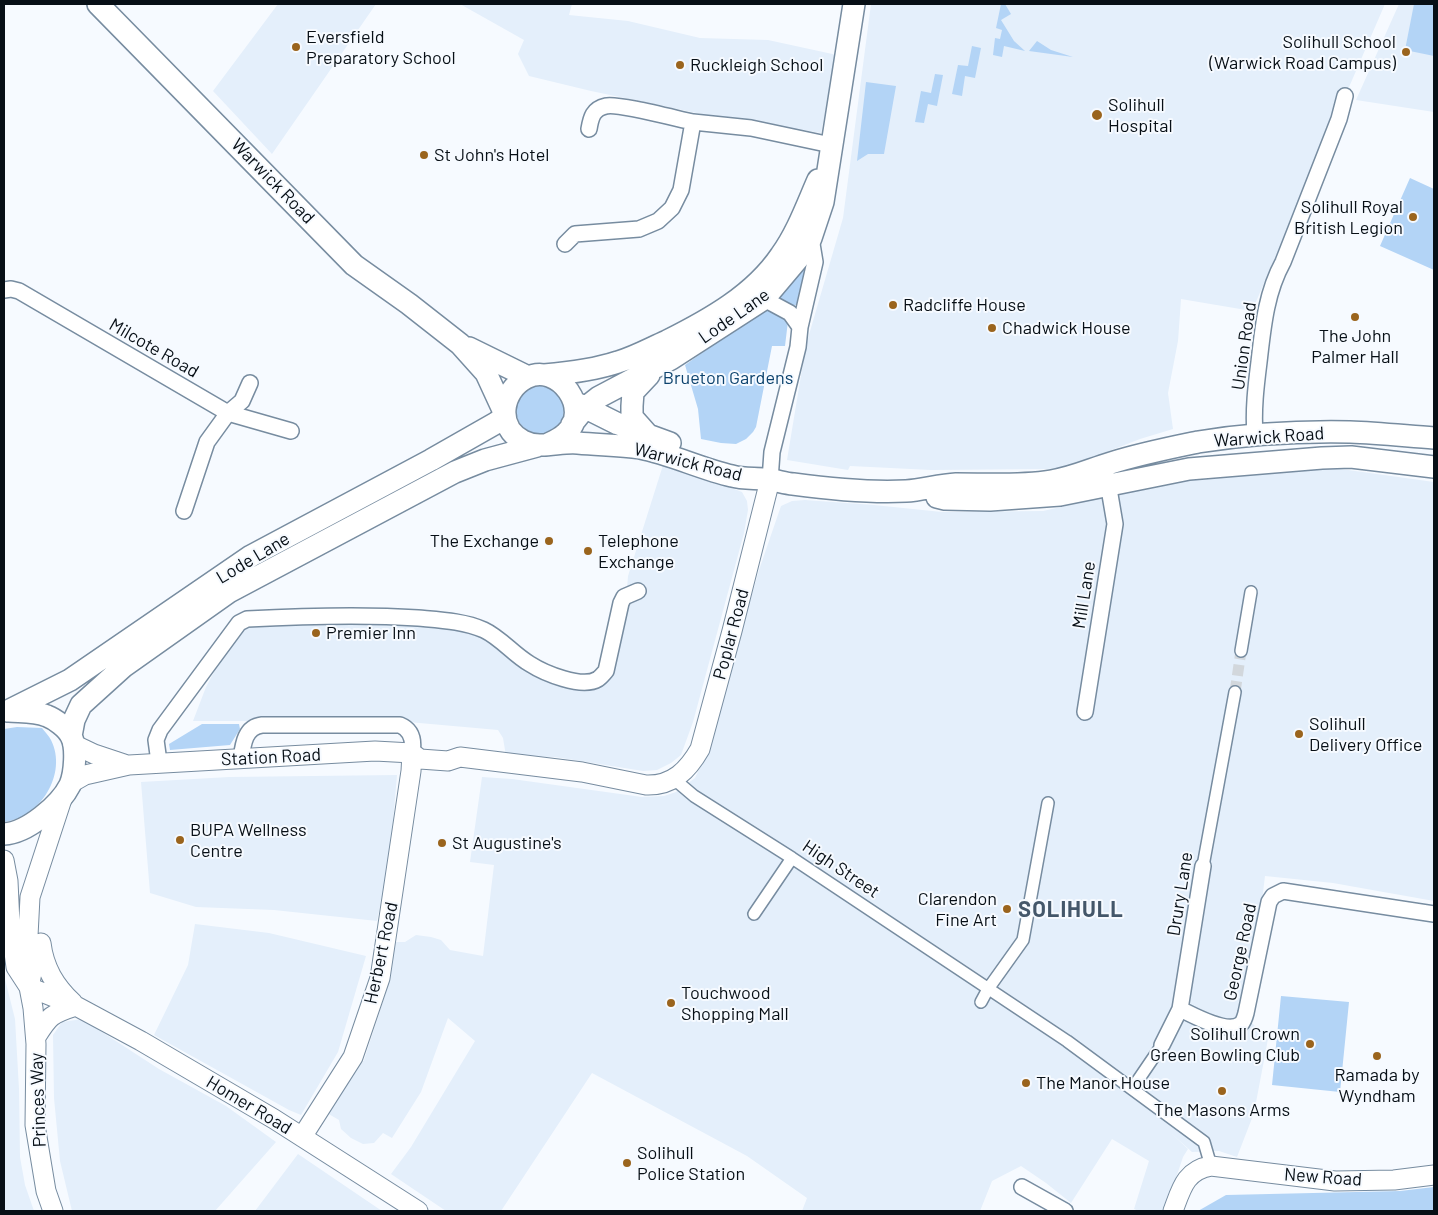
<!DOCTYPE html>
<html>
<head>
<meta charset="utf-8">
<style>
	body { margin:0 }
	#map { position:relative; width:1438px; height:1215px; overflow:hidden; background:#f6faff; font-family:Barlow,sans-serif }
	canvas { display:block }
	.frame { position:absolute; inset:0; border:5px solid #070f16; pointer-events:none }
</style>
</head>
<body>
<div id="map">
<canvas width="1438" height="1215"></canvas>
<div class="frame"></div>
</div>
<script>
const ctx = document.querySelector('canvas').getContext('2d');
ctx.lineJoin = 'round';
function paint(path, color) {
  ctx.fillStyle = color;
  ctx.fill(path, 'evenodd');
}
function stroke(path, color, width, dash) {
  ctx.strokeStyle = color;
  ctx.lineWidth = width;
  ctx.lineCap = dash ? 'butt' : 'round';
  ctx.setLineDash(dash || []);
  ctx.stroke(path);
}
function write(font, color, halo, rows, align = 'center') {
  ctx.font = font + ' Barlow,sans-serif';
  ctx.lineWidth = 4;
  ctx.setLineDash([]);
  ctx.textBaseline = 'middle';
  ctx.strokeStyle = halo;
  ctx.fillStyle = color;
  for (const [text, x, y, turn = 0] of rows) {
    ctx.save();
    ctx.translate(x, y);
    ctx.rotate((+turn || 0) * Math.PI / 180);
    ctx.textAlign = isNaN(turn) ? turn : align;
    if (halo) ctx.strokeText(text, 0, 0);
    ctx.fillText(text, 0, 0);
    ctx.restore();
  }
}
const built = new Path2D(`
	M 278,4 L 376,4 L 272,154 L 213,91 Z
	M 460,4 L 572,4 L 569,15 L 628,21 L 700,38 L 768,40 L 837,55 L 821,133 L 711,116 L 591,91 L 529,76 L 518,54 L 524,40 Z
	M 871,4 L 1385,4 L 1252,311 L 1181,299 L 1178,341 L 1168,393 L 1173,429 L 1140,439 L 1068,467 L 1047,469 L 931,470 L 850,466 L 848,470 L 787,460 L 806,345 L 843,218 Z
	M 1399,4 L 1434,4 L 1434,112 L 1356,100 Z
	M 664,462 L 742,492 L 747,501 L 748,510 L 744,533 L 693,722 L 681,755 L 671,763 L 657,770 L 643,771 L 555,757 L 506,756 L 503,738 L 498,730 L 397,721 L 193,721 L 206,687 L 224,653 L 233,641 L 248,626 L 253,624 L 400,622 L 471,632 L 496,643 L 548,681 L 596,690 L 608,674 L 626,602 L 628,576 Z
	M 1334,468 L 1434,482 L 1434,901 L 1333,883 L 1265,876 L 1262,901 L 1238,1009 L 1268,1039 L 1254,1113 L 1237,1157 L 1219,1151 L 1192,1152 L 1171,1133 L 1188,1149 L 1183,1157 L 1165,1211 L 1139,1211 L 1134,1209 L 1149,1161 L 1112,1139 L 1071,1203 L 1046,1183 L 1021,1166 L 992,1181 L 980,1211 L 802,1211 L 807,1198 L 747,1156 L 592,1073 L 501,1211 L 446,1211 L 391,1174 L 411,1147 L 475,1041 L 448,1018 L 421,1092 L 392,1138 L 383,1133 L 374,1143 L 363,1144 L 351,1138 L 341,1129 L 339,1120 L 327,1113 L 364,1060 L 388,986 L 393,942 L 405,942 L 416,935 L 431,937 L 441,940 L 450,950 L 483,956 L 494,865 L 470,862 L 482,777 L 512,779 L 642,797 L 664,796 L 676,792 L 695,778 L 706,755 L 759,570 L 781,506 L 792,501 L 805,500 L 874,505 L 942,512 L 1043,511 L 1128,492 L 1172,481 L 1243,472 Z
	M 397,775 L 390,857 L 377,921 L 274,910 L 196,907 L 150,893 L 141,782 L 229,777 Z
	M 195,924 L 269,933 L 366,956 L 338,1052 L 301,1115 L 289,1110 L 154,1035 L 188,965 Z
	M 4,978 L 5,979 L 15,1019 L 19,1089 L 20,1157 L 25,1185 L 34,1211 L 4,1211 Z
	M 82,1019 L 159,1069 L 226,1106 L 276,1142 L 215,1211 L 72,1211 L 60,1161 L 54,1098 L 53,1035 L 62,1022 Z
	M 298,1154 L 382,1211 L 255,1211 Z`);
const green = new Path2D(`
	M 1001,4 L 1005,4 L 1011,14 L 1001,20 L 1014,41 L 1025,51 L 1004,46 L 1002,57 L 993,55 L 995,38 L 1000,39 L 1002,30 L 996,28 Z
	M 1414,4 L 1434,4 L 1434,56 L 1405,50 Z
	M 1037,41 L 1051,50 L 1073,57 L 1029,51 Z
	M 972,46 L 981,48 L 975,78 L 965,76 L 962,96 L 952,94 L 958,65 L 968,66 Z
	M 935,74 L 943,75 L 937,106 L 928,104 L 924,123 L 915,122 L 921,91 L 931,93 Z
	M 866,82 L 896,86 L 884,154 L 868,154 L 857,161 Z
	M 1410,178 L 1434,189 L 1434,270 L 1380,246 Z
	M 809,257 L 797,305 L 789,305 L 774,295 Z
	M 772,309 L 788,321 L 785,346 L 772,346 L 756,427 L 753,432 L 746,439 L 736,444 L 721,443 L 701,439 L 698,409 L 685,365 L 762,310 Z
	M516 410a24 24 0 1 1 48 0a24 24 0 1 1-48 0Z
	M 202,724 L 239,724 L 240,729 L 230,745 L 170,750 L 169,744 Z
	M 17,727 L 42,728 C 45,732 49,736 51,740 C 68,774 40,818 4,822 L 4,729 Z
	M 1281,996 L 1349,1002 L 1340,1092 L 1272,1085 Z
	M 1434,1187 L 1434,1211 L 1198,1211 L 1226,1195 L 1400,1191 Z`);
const pedestrianTunnel = new Path2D(`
	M 1235,692 L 1241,651`);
const pedestrian = new Path2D(`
	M 1241,651 L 1251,592
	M 674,779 L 694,796 L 792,858 L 1067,1041 L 1204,1142 L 1211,1166
	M 1203,866 L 1235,692
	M 754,914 L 792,858
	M 981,1002 L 988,989 L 1023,940 L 1048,803
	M 1132,1089 L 1162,1045`);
const minor = new Path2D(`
	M 589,129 C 591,117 593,109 606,106 C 617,103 678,119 693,122
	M 565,244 L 575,234 L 639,229 L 658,221 L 672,208 L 681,190 L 693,122 L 751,128 L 831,145
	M 4,290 L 11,289 L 19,291 L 228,413 L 291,431
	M 764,299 L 790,313 L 800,327
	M 1255,435 C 1253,410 1256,386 1259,362 C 1263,327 1266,293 1283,262 L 1339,119 L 1345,96
	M 770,480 L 772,452 L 798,347 L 800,327 L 815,262 L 811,238
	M 184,511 L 207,442 L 228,413 L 242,401 L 250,383
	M 1085,712 L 1115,524 L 1107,477
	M 241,759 C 243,744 245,727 262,725 L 400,725 C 412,730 414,741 412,753
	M 159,762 L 156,740 L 160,730 L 239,623 L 247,619 C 304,616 361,614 418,618 C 440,620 464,621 484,630 C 501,638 514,655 530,664 C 544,673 582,689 598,679 C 601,677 604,673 606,671 L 621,603 L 624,597 L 638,591
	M 1180,1009 C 1193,1015 1227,1035 1241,1024 C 1244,1021 1245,1017 1246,1013 L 1269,902 L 1273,896 L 1283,891 L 1434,914
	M 1162,1045 L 1180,1009 L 1203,866
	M 1022,1187 L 1065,1211`);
const tertiary = new Path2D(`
	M 73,744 L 94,754 L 127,765
	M 71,783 L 85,775 L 129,765 L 375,751 L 412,753 L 420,759 L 448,761 L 460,757 L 582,772 L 646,785 C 673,786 688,770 700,749 L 732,631 L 770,480
	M 4,860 L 8,881 L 10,924 L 16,967 L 29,987 L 33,1008 L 36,1044 L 35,1125 L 46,1191 L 53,1211
	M 41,943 C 44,968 55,986 73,1003
	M 29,987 L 76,1006 L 141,1041 L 274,1119 L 418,1211
	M 29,987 L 34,963 L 28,936 L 30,897 L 63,796
	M 36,1037 C 49,1016 51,1014 76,1006
	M 302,1137 L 353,1057 L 380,978 L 411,771 L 412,753
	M 1173,1211 C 1181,1190 1185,1170 1211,1166 L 1335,1181 L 1394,1180 L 1434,1175`);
const secondary = new Path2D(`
	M 98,4 L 354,265 L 409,304 L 460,344 L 486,373 L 504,412
	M 469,348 L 528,377
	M 544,375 C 569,373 594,370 618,362 C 635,357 651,348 667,341 C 709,320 754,295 781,255 C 797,233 807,205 818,180
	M 574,402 L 618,424 L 670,443
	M 572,424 L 585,408 L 599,397 L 671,359 L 764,299 L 802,254 L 811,238 L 823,202 L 854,4
	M 648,435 L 632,417 L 632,406 L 633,392 L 649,375
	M 546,445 C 552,442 560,439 565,434 C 593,411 559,361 526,378 C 501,391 496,427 523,441 C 540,450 560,441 578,443 C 599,445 620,445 640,448 C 671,454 701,469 732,476 C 742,479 754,478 765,479 C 775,480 784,483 793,484 C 830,489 869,493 906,491 C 922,490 939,485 956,484 C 988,484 1020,486 1051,481 C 1072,478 1091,469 1111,463 C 1139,454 1169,448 1198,442 C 1248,434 1300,431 1350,432 C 1378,433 1406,436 1434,438
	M 937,497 L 945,499 L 990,500 L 1060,495 L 1189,469 L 1322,458 L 1351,457 L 1434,467
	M 8,711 L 70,680 L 251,556 L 431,460 L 496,423 L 505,416
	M 71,736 L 74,720 L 81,705 L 123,667 L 229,592 L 455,472 L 485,460 L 537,446
	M 4,834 C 27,833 60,805 70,785 C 75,773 77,747 71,736 C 67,728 55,719 47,716 C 35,711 22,712 9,711`);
const markers = [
	[296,47,5,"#9a641d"],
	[1406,52,5,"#9a641d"],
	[680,65,5,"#9a641d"],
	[1097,115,6,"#9a641d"],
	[424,155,5,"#9a641d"],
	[1413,217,5,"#9a641d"],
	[893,305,5,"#9a641d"],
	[1355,317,5,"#9a641d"],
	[992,328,5,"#9a641d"],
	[549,541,5,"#9a641d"],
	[588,551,5,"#9a641d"],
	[316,633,5,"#9a641d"],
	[1299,734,5,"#9a641d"],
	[180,840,5,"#9a641d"],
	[442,843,5,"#9a641d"],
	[1007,909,5,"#9a641d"],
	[671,1003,5,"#9a641d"],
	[1310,1044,5,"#9a641d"],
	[1377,1056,5,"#9a641d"],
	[1026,1083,5,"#9a641d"],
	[1222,1091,5,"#9a641d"],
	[627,1163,5,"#9a641d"]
];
const poiNames = [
	["Eversfield",306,37],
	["Preparatory School",306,58],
	["Solihull School",1396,42,"right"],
	["(Warwick Road Campus)",1396,63,"right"],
	["Ruckleigh School",690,65],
	["Solihull",1108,105],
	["Hospital",1108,126],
	["St John's Hotel",434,155],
	["Solihull Royal",1403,207,"right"],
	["British Legion",1403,228,"right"],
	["Radcliffe House",903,305],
	["Chadwick House",1002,328],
	["The John",1355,336,"center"],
	["Palmer Hall",1355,357,"center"],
	["The Exchange",539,541,"right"],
	["Telephone",598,541],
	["Exchange",598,562],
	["Premier Inn",326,633],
	["Solihull",1309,724],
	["Delivery Office",1309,745],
	["BUPA Wellness",190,830],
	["Centre",190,851],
	["St Augustine's",452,843],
	["Clarendon",997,899,"right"],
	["Fine Art",997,920,"right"],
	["Touchwood",681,993],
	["Shopping Mall",681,1014],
	["Solihull Crown",1300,1034,"right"],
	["Green Bowling Club",1300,1055,"right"],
	["Ramada by",1377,1075,"center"],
	["Wyndham",1377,1096,"center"],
	["The Manor House",1036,1083],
	["The Masons Arms",1222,1110,"center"],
	["Solihull",637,1153],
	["Police Station",637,1174]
];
const streetNames = [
	["Warwick Road",273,181,46],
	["Lode Lane",734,316,-35],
	["Union Road",1244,346,-82],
	["Milcote Road",154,348,30],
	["Warwick Road",1269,437,-4],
	["Warwick Road",688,462,14],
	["Lode Lane",253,558,-31],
	["Mill Lane",1084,595,-81],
	["Poplar Road",731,634,-75],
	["Station Road",271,757,-3],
	["High Street",841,869,34],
	["Drury Lane",1180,894,-81],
	["George Road",1240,952,-78],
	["Herbert Road",381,953,-78],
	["Princes Way",38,1100,-92],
	["Homer Road",249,1105,31],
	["New Road",1323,1177,4]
];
const parkNames = [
	["Brueton Gardens",728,378]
];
const districtNames = [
	["SOLIHULL",1071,910]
];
paint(built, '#e4effb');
paint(green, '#b3d4f6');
stroke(pedestrianTunnel, '#d2d7dc', 11, [11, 5.5]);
stroke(pedestrian, '#778ca0', 14);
stroke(minor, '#778ca0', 18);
stroke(tertiary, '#778ca0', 21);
stroke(secondary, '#778ca0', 24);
stroke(pedestrian, '#fff', 11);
stroke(minor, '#fff', 15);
stroke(tertiary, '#fff', 19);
stroke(secondary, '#fff', 21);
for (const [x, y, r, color] of markers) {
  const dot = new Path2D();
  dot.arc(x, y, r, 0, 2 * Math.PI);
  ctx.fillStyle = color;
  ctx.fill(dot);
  stroke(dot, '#f6faff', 2);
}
write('18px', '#070f16', '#f6faff', poiNames, 'left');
write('18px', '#070f16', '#f6faff', streetNames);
write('18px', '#0c426d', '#f6faff', parkNames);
ctx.letterSpacing = '1px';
write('bold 22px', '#44576a', '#f6faff', districtNames);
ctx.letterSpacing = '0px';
</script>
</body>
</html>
